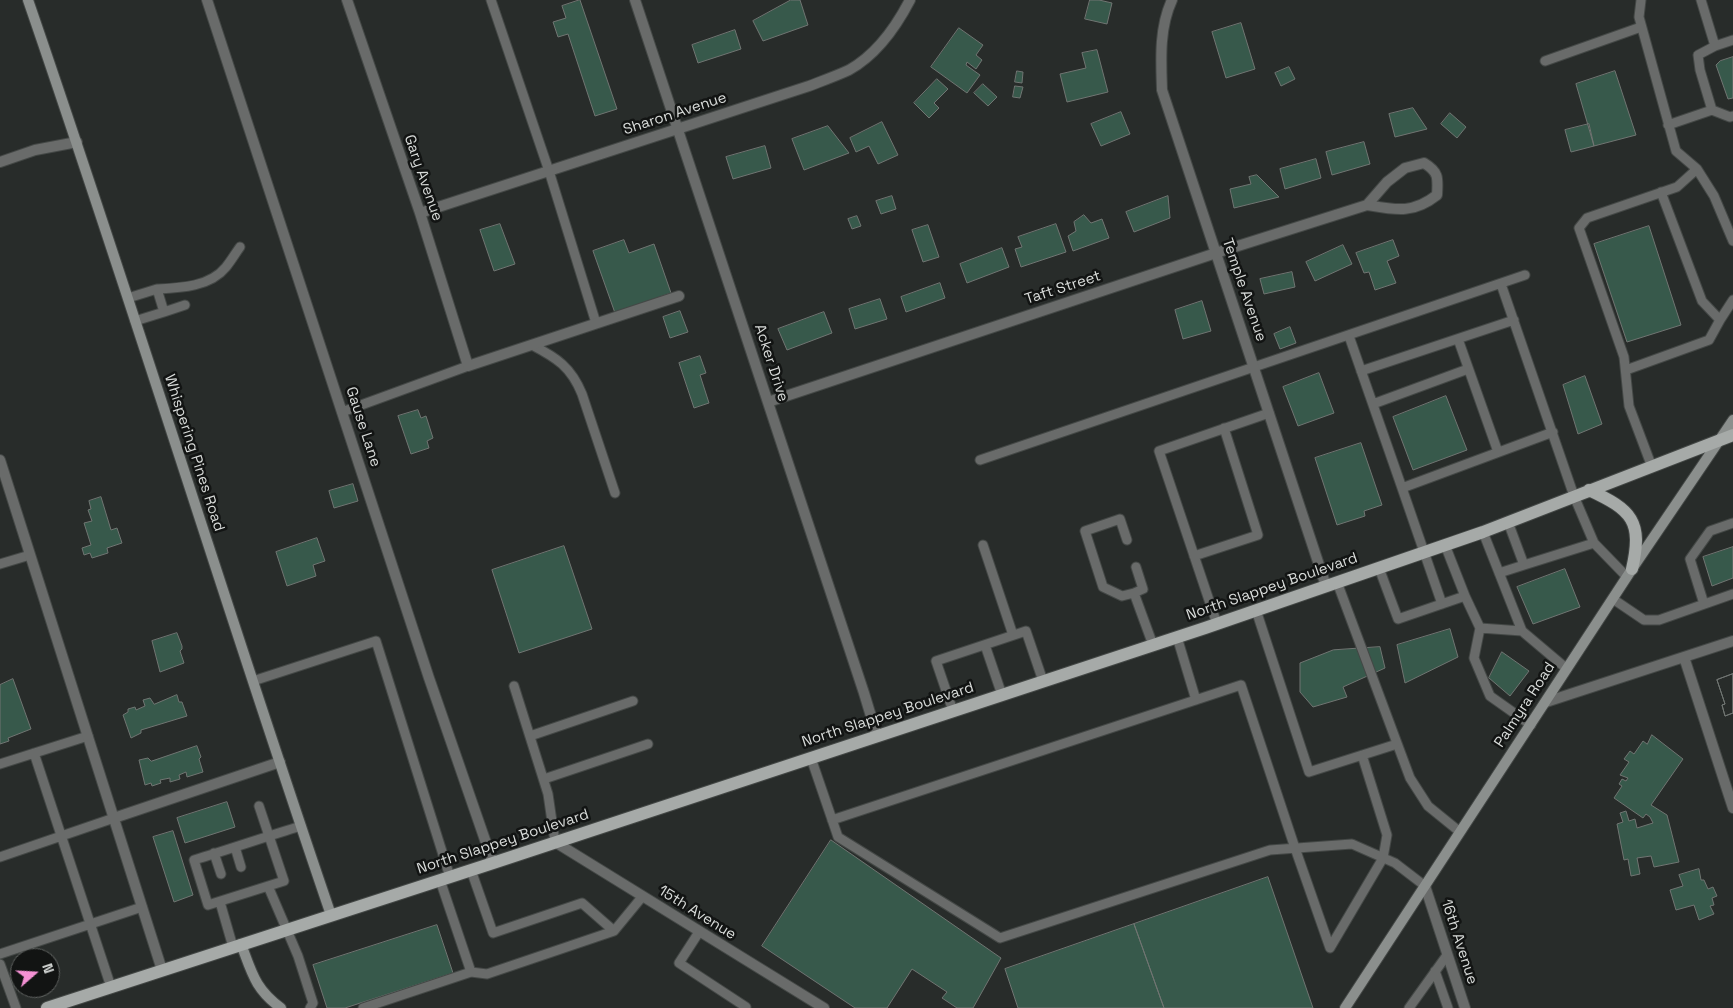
<!DOCTYPE html>
<html>
<head>
<meta charset="utf-8">
<style>
	body { margin:0 }
	#map { position:relative; width:1733px; height:1008px; overflow:hidden; background:#282c2a; font-family:"Space Grotesk",sans-serif }
	canvas { display:block }
	.north { position:absolute; left:10px; top:948px; width:50px; height:50px; box-sizing:border-box; background:#121413; border:1px solid #616462; border-radius:50%; rotate:71deg; font-size:14px; font-weight:700; line-height:20px; text-align:center; color:#d8dbd9 }
	.north::after { content:''; display:block; margin:auto; width:18px; height:22px; background:#f491d4; clip-path:polygon(50% 0,100% 100%,50% 72%,0 100%) }
</style>
</head>
<body>
<div id="map">
<canvas width="1733" height="1008"></canvas>
<div class="north">N</div>
</div>
<script>
const ctx = document.querySelector('canvas').getContext('2d');
ctx.lineJoin = 'round';
function paint(path, color) {
  ctx.fillStyle = color;
  ctx.fill(path, 'evenodd');
}
function stroke(path, color, width, dash) {
  ctx.strokeStyle = color;
  ctx.lineWidth = width;
  ctx.lineCap = dash ? 'butt' : 'round';
  ctx.setLineDash(dash || []);
  ctx.stroke(path);
}
function write(font, color, halo, rows, align = 'center') {
  ctx.font = font + ' "Space Grotesk",sans-serif';
  ctx.lineWidth = 5;
  ctx.setLineDash([]);
  ctx.textBaseline = 'middle';
  ctx.strokeStyle = halo;
  ctx.fillStyle = color;
  for (const [text, x, y, turn = 0] of rows) {
    ctx.save();
    ctx.translate(x, y);
    ctx.rotate((+turn || 0) * Math.PI / 180);
    ctx.textAlign = isNaN(turn) ? turn : align;
    if (halo) ctx.strokeText(text, 0, 0);
    ctx.fillText(text, 0, 0);
    ctx.restore();
  }
}
const building = new Path2D(`
	M 580,0 L 617,109 L 595,116 L 568,34 L 558,37 L 553,22 L 566,18 L 562,6 Z
	M 791,0 L 800,0 L 808,25 L 763,41 L 753,21 Z
	M 1090,0 L 1099,0 L 1112,3 L 1107,24 L 1085,19 Z
	M 1241,23 L 1255,69 L 1226,78 L 1212,32 Z
	M 959,28 L 983,45 L 976,55 L 982,60 L 976,69 L 967,62 L 966,65 L 980,75 L 967,93 L 931,67 Z
	M 735,30 L 741,49 L 698,63 L 692,45 Z
	M 1097,50 L 1108,92 L 1067,102 L 1060,74 L 1086,68 L 1082,53 Z
	M 1733,57 L 1733,98 L 1728,99 L 1716,65 L 1720,61 Z
	M 1289,67 L 1295,79 L 1281,86 L 1275,73 Z
	M 1017,71 L 1023,72 L 1022,83 L 1015,82 Z
	M 1615,71 L 1636,135 L 1594,146 L 1576,84 Z
	M 937,79 L 948,89 L 934,103 L 939,108 L 929,118 L 914,103 Z
	M 983,84 L 997,97 L 988,106 L 974,93 Z
	M 1015,86 L 1023,87 L 1020,98 L 1013,97 Z
	M 1413,108 L 1427,129 L 1395,137 L 1389,114 Z
	M 1121,112 L 1130,134 L 1101,146 L 1091,124 Z
	M 1450,113 L 1466,127 L 1457,138 L 1441,124 Z
	M 882,122 L 898,155 L 878,164 L 869,146 L 856,152 L 850,138 Z
	M 1589,124 L 1594,146 L 1571,152 L 1565,130 Z
	M 828,126 L 849,153 L 804,170 L 792,139 Z
	M 1364,142 L 1370,164 L 1332,175 L 1326,152 Z
	M 765,146 L 771,168 L 733,179 L 726,157 Z
	M 1316,159 L 1321,178 L 1285,189 L 1280,169 Z
	M 1257,175 L 1279,197 L 1234,208 L 1230,189 L 1251,184 L 1249,177 Z
	M 892,196 L 896,209 L 881,214 L 876,201 Z
	M 1168,196 L 1170,218 L 1134,232 L 1126,212 Z
	M 1084,215 L 1091,223 L 1102,219 L 1109,238 L 1073,251 L 1068,236 L 1076,231 L 1074,222 Z
	M 857,216 L 861,226 L 852,229 L 848,219 Z
	M 500,224 L 515,264 L 494,271 L 480,230 Z
	M 1056,224 L 1066,252 L 1021,267 L 1015,249 L 1022,247 L 1018,237 Z
	M 928,225 L 939,257 L 923,262 L 912,230 Z
	M 1649,226 L 1681,325 L 1627,342 L 1594,244 Z
	M 624,240 L 629,253 L 654,244 L 671,293 L 615,313 L 593,251 Z
	M 1393,240 L 1399,256 L 1387,261 L 1396,283 L 1375,290 L 1369,272 L 1364,273 L 1356,253 Z
	M 1343,245 L 1352,264 L 1315,281 L 1306,262 Z
	M 1002,248 L 1009,267 L 967,283 L 960,264 Z
	M 1292,272 L 1295,287 L 1264,294 L 1260,279 Z
	M 940,283 L 945,298 L 906,312 L 901,297 Z
	M 880,299 L 887,319 L 855,329 L 849,309 Z
	M 1202,301 L 1211,331 L 1183,339 L 1175,310 Z
	M 680,311 L 688,332 L 670,338 L 663,317 Z
	M 824,312 L 832,333 L 787,350 L 778,329 Z
	M 1290,327 L 1296,343 L 1280,349 L 1274,334 Z
	M 700,356 L 706,373 L 700,375 L 709,403 L 694,408 L 679,363 Z
	M 1319,373 L 1334,413 L 1298,426 L 1283,387 Z
	M 1585,376 L 1602,424 L 1578,434 L 1563,385 Z
	M 1446,396 L 1467,450 L 1413,470 L 1393,417 Z
	M 418,410 L 421,418 L 426,416 L 433,438 L 427,441 L 429,448 L 411,454 L 398,416 Z
	M 1361,443 L 1382,505 L 1364,511 L 1365,516 L 1337,525 L 1315,458 Z
	M 353,484 L 358,501 L 334,508 L 329,491 Z
	M 101,497 L 111,530 L 117,528 L 122,543 L 107,548 L 108,553 L 92,558 L 90,553 L 84,555 L 82,548 L 91,545 L 84,523 L 92,521 L 88,510 L 91,509 L 89,501 Z
	M 317,538 L 325,561 L 313,565 L 316,576 L 287,586 L 276,552 Z
	M 564,546 L 592,629 L 519,653 L 492,570 Z
	M 1733,547 L 1733,578 L 1712,586 L 1703,557 Z
	M 1565,569 L 1580,607 L 1533,624 L 1517,587 Z
	M 1450,629 L 1458,657 L 1405,683 L 1397,645 Z
	M 177,633 L 182,646 L 182,649 L 180,651 L 184,663 L 160,672 L 152,641 Z
	M 1380,647 L 1385,668 L 1343,687 L 1347,697 L 1313,707 L 1300,692 L 1300,663 L 1333,650 Z
	M 1502,652 L 1529,671 L 1510,696 L 1489,678 Z
	M 1733,674 L 1733,713 L 1725,716 L 1722,705 L 1725,704 L 1717,680 Z
	M 1733,674 L 1733,713 L 1725,716 L 1722,705 L 1725,704 L 1717,680 Z
	M 13,679 L 31,729 L 8,738 L 9,741 L 0,744 L 0,685 Z
	M 177,695 L 179,702 L 182,702 L 187,716 L 141,730 L 141,733 L 131,738 L 123,715 L 128,712 L 128,709 L 135,707 L 136,710 L 145,706 L 143,700 L 150,698 L 154,704 Z
	M 1652,735 L 1683,759 L 1651,805 L 1667,815 L 1679,862 L 1654,867 L 1651,856 L 1637,858 L 1640,874 L 1631,876 L 1628,859 L 1624,860 L 1617,824 L 1623,822 L 1620,813 L 1626,811 L 1629,821 L 1635,819 L 1637,828 L 1653,823 L 1650,817 L 1646,814 L 1643,818 L 1614,798 L 1622,786 L 1619,784 L 1622,779 L 1626,781 L 1628,778 L 1620,775 L 1629,762 L 1624,759 L 1630,751 L 1634,754 L 1643,741 L 1647,744 Z
	M 197,746 L 201,757 L 199,759 L 203,772 L 187,777 L 186,772 L 179,775 L 180,779 L 170,782 L 170,778 L 160,780 L 161,783 L 152,786 L 151,783 L 145,785 L 139,760 L 148,758 L 151,761 Z
	M 227,802 L 235,827 L 185,843 L 177,818 Z
	M 173,831 L 193,895 L 174,902 L 153,837 Z
	M 831,840 L 1001,958 L 973,1008 L 957,1008 L 942,998 L 947,992 L 912,969 L 887,1008 L 855,1008 L 762,946 Z
	M 1699,869 L 1701,880 L 1704,880 L 1708,889 L 1713,887 L 1717,896 L 1712,898 L 1714,905 L 1710,906 L 1714,914 L 1699,920 L 1694,905 L 1676,910 L 1670,890 L 1683,886 L 1679,875 Z
	M 1268,877 L 1313,1008 L 1164,1008 L 1134,924 Z
	M 1134,924 L 1164,1008 L 1018,1008 L 1005,969 Z
	M 437,925 L 453,973 L 345,1008 L 327,1008 L 313,965 Z`);
const lane = new Path2D(`
	M 491,0 L 549,171 L 596,323
	M 1641,0 L 1639,17 L 1676,151 L 1697,169 L 1714,196 L 1733,241
	M 1701,0 L 1715,46
	M 1545,61 L 1641,27
	M 1712,110 L 1700,70 L 1698,55 L 1715,46 L 1733,40
	M 1668,125 L 1712,110 L 1730,117 L 1733,116
	M 1661,192 L 1702,301 L 1720,320
	M 1501,284 L 1574,496 L 1594,543
	M 157,289 C 180,288 210,287 226,267 C 231,261 235,254 240,247
	M 128,298 L 157,289 L 164,312 L 135,321
	M 164,312 L 185,305
	M 1349,336 L 1402,488 L 1553,432
	M 1458,339 L 1498,452
	M 532,345 C 557,358 571,367 582,394 L 615,493
	M 1626,370 L 1709,340 L 1720,320 L 1733,300
	M 1361,371 L 1514,320
	M 1373,404 L 1468,369
	M 342,412 L 468,366
	M 980,460 L 1525,275
	M 1652,467 L 1629,406 L 1624,357 L 1579,228 L 1587,218 L 1677,187 L 1697,169
	M 1402,488 L 1442,604
	M 1508,522 L 1524,565 L 1594,543 L 1627,577
	M 1483,532 L 1522,631
	M 1127,540 L 1120,519 L 1085,531 L 1103,587 L 1122,596 L 1134,593 L 1153,645
	M 983,545 L 1013,635
	M 1194,556 L 1258,535 L 1224,428
	M 0,564 L 30,555
	M 1379,568 L 1398,619 L 1465,596 L 1445,545
	M 1499,573 L 1524,565
	M 1337,582 L 1410,778 L 1428,806 L 1460,832
	M 1134,593 L 1143,589 L 1136,567
	M 1465,596 L 1480,628 L 1522,631 L 1567,669
	M 1613,599 L 1644,620 L 1659,620 L 1733,594
	M 1704,604 L 1690,559 L 1710,531 L 1733,523
	M 1256,610 L 1309,772 L 1397,744
	M 1217,624 L 1159,451 L 1269,413
	M 1480,628 L 1474,658 L 1490,696 L 1531,725
	M 1177,637 L 1196,700
	M 985,645 L 1002,695
	M 253,681 L 376,641 L 450,877
	M 514,686 L 548,794 L 555,842
	M 953,711 L 936,661 L 1026,631 L 1043,681
	M 530,736 L 633,701
	M 34,753 L 111,987
	M 811,758 L 838,837 L 1000,938 L 1270,850 L 1352,844 L 1395,863 L 1425,886
	M 0,764 L 88,736
	M 544,779 L 648,744
	M 259,806 L 284,881 L 208,905 L 194,860 C 230,849 265,837 301,826
	M 832,820 L 1241,685 L 1295,848 L 1330,948 L 1383,858 L 1387,835 L 1362,755
	M 235,847 L 241,867
	M 214,853 L 221,874
	M 0,857 L 114,818
	M 471,870 L 493,933 L 582,903 L 614,931
	M 440,880 L 471,972
	M 268,886 L 298,956 L 313,1003 L 310,1008
	M 220,902 L 233,947
	M 699,932 L 679,963 L 746,1007
	M 0,954 L 142,907
	M 0,964 L 16,1008
	M 1435,971 L 1448,1008
	M 363,1008 L 471,972 L 487,974 L 614,931 L 642,897
	M 1409,1008 L 1447,955`);
const street = new Path2D(`
	M 207,0 L 429,678 L 493,863
	M 347,0 L 420,213 L 468,366 L 679,296
	M 635,0 L 864,693 L 877,736
	M 1172,0 C 1159,28 1161,60 1162,90 L 1326,586
	M 0,162 L 35,150 L 77,142
	M 420,213 L 809,86 C 822,81 836,76 849,70 C 876,55 896,27 910,0
	M 768,402 L 1219,252 L 1367,205 C 1396,210 1413,214 1437,195 C 1438,178 1439,172 1424,163 L 1405,168 L 1387,182 L 1367,205
	M 0,460 L 162,970
	M 1684,657 L 1733,808
	M 1546,702 L 1733,641
	M 114,818 L 280,762
	M 555,842 L 824,1008
	M 1425,886 L 1465,1008`);
const secondary = new Path2D(`
	M 28,0 C 133,304 227,611 331,915
	M 241,944 C 252,973 255,989 281,1008
	M 1345,1008 L 1632,569 L 1733,420`);
const primary = new Path2D(`
	M 1589,490 C 1632,510 1643,521 1632,569
	M 47,1008 L 493,863 L 1205,628 L 1483,532 L 1733,435`);
const streetNames = [
	["Sharon Avenue",675,114,-18],
	["Gary Avenue",423,178,71],
	["Taft Street",1063,288,-18],
	["Temple Avenue",1244,290,71],
	["Acker Drive",771,363,72],
	["Gause Lane",363,427,72],
	["Whispering Pines Road",194,453,72],
	["North Slappey Boulevard",1272,587,-19],
	["Palmyra Road",1525,705,-57],
	["North Slappey Boulevard",888,715,-18],
	["North Slappey Boulevard",503,842,-18],
	["15th Avenue",697,913,32],
	["16th Avenue",1459,942,72]
];
paint(building, '#37594b');
stroke(building, '#707572', 1);
stroke(lane, '#444846', 11);
stroke(street, '#444846', 12);
stroke(secondary, '#444846', 12);
stroke(primary, '#444846', 14);
stroke(lane, '#696b6a', 9);
stroke(street, '#696b6a', 10);
stroke(secondary, '#8b8f8d', 10);
stroke(primary, '#a6aaa8', 12);
write('15px', '#d8dbd9', '#121413', streetNames);
</script>
</body>
</html>
